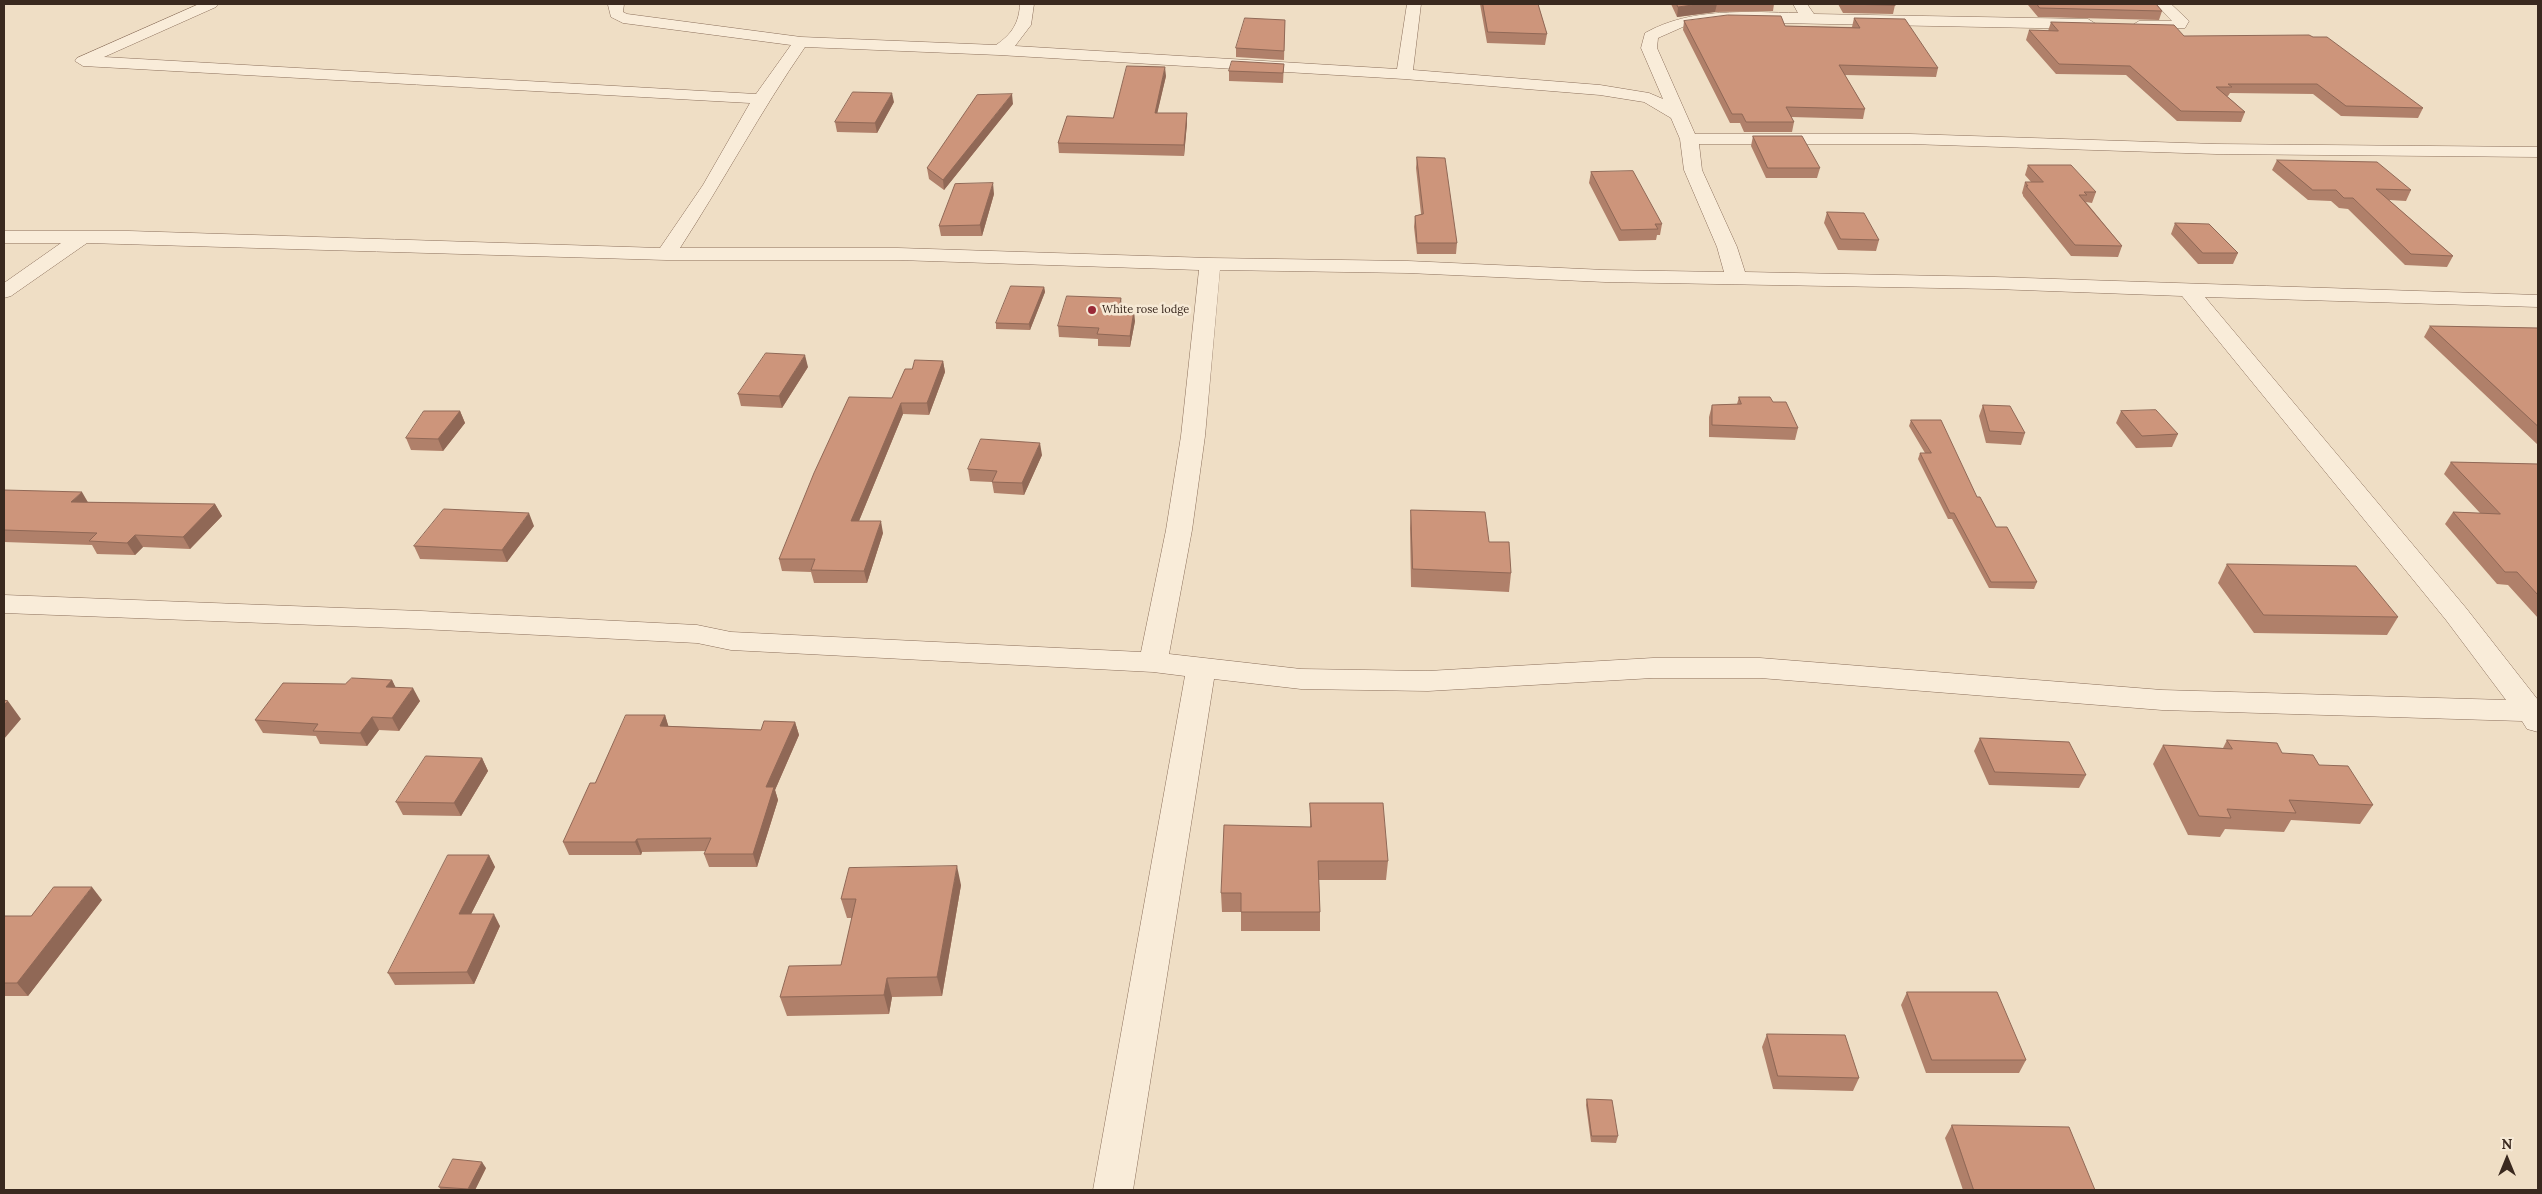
<!DOCTYPE html>
<html>
<head>
<meta charset="utf-8">
<style>
	body { margin:0 }
	#map { position:relative; width:2542px; height:1194px; overflow:hidden; background:#efdec5; font-family:Lora,serif }
	canvas { display:block }
	.frame { position:absolute; inset:0; border:5px solid #3a291f; pointer-events:none }
	.north { position:absolute; left:2482px; top:1134px; width:50px; height:50px; -webkit-text-stroke:4px #f6e9d5; paint-order:stroke; rotate:0deg; font-size:14px; font-weight:700; line-height:20px; text-align:center; color:#3a291f }
	.north::after { content:''; display:block; margin:auto; width:18px; height:22px; background:#3a291f; clip-path:polygon(50% 0,100% 100%,50% 72%,0 100%) }
</style>
</head>
<body>
<div id="map">
<canvas width="2542" height="1194"></canvas>
<div class="frame"></div>
<div class="north">N</div>
</div>
<script>
const ctx = document.querySelector('canvas').getContext('2d');
ctx.lineJoin = 'round';
function stroke(path, color, width, dash) {
  ctx.strokeStyle = color;
  ctx.lineWidth = width;
  ctx.lineCap = dash ? 'butt' : 'round';
  ctx.setLineDash(dash || []);
  ctx.stroke(path);
}
function paint(path, color) {
  ctx.fillStyle = color;
  ctx.fill(path, 'evenodd');
}
function write(font, color, halo, rows, align = 'center') {
  ctx.font = font + ' Lora,serif';
  ctx.lineWidth = 5;
  ctx.setLineDash([]);
  ctx.textBaseline = 'middle';
  ctx.strokeStyle = halo;
  ctx.fillStyle = color;
  for (const [text, x, y, turn = 0] of rows) {
    ctx.save();
    ctx.translate(x, y);
    ctx.rotate((+turn || 0) * Math.PI / 180);
    ctx.textAlign = isNaN(turn) ? turn : align;
    if (halo) ctx.strokeText(text, 0, 0);
    ctx.fillText(text, 0, 0);
    ctx.restore();
  }
}
const street = new Path2D(`
	M 199,4 L 218,4 L 216,7 L 104,57 L 756,94 L 791,45 L 623,23 L 611,17 L 608,5 L 624,4 L 623,12 L 627,14 L 801,37 L 996,45 C 1012,34 1019,23 1020,4 L 1034,4 L 1031,25 L 1015,46 L 1397,69 L 1407,4 L 1421,4 L 1413,70 L 1600,85 L 1649,93 L 1663,99 L 1641,48 L 1645,33 C 1691,7 1747,12 1798,13 L 1793,4 L 1807,4 L 1814,14 L 2088,19 L 2096,24 L 2088,29 L 1726,22 L 1685,26 L 1658,38 L 1657,48 L 1695,134 L 1910,134 L 2216,144 L 2538,147 L 2538,157 L 2216,154 L 1910,144 L 1699,144 L 1702,170 L 1737,247 L 1745,272 L 1995,277 L 2538,295 L 2538,307 L 2205,297 L 2466,608 L 2538,700 L 2538,732 L 2527,729 L 2522,721 L 2162,710 L 1760,678 L 1653,678 L 1428,691 L 1301,689 L 1214,679 L 1133,1190 L 1093,1190 L 1185,676 L 1153,672 L 731,650 L 697,643 L 421,629 L 4,613 L 4,595 L 421,611 L 697,625 L 731,632 L 1141,652 L 1166,530 L 1181,436 L 1199,270 L 898,260 L 666,260 L 87,243 L 11,296 L 4,298 L 4,283 L 61,243 L 4,243 L 4,231 L 129,231 L 660,248 L 703,185 L 750,103 L 83,66 L 75,61 L 77,58 ZM 805,47 L 999,55 L 1404,79 L 1600,95 L 1644,102 L 1671,118 L 1680,139 L 1684,170 L 1717,247 L 1724,272 L 1605,270 L 1408,261 L 1210,258 L 898,248 L 680,248 C 723,182 760,112 805,47 ZM 1220,270 L 1408,273 L 1605,282 L 1995,289 L 2182,296 L 2446,620 L 2506,700 L 2162,690 L 1760,658 L 1653,658 L 1428,671 L 1301,669 L 1169,654 L 1192,530 L 1205,436 Z
	M 2156,4 L 2171,4 L 2189,21 L 2185,28 L 2134,29 L 2131,26 L 2139,21 L 2172,21 Z`);
const wall = new Path2D(`
	M 1480,4 L 1538,4 L 1547,34 L 1545,45 L 1487,43 Z
	M 1671,4 L 1774,4 L 1773,11 L 1715,12 L 1677,17 Z
	M 1838,4 L 1894,4 L 1895,5 L 1893,14 L 1843,13 Z
	M 2029,4 L 2156,4 L 2162,11 L 2159,20 L 2038,17 L 2028,5 Z
	M 1854,18 L 1938,68 L 1936,77 L 1845,75 L 1865,109 L 1863,119 L 1791,117 L 1794,122 L 1792,132 L 1744,132 L 1740,123 L 1730,123 L 1683,30 L 1684,21 L 1785,26 L 1852,27 Z
	M 1285,20 L 1284,60 L 1236,57 L 1236,48 Z
	M 2051,22 L 2184,36 L 2423,108 L 2418,118 L 2341,116 L 2313,94 L 2230,93 L 2228,96 L 2227,96 L 2245,112 L 2241,122 L 2177,121 L 2126,75 L 2056,74 L 2026,40 L 2029,30 L 2048,31 Z
	M 1284,64 L 1283,83 L 1229,81 L 1229,71 Z
	M 1166,76 L 1157,113 L 1187,113 L 1187,123 L 1184,156 L 1059,153 L 1058,143 L 1113,118 Z
	M 894,102 L 877,133 L 837,132 L 835,122 Z
	M 1013,104 L 944,190 L 929,179 L 927,168 Z
	M 1753,136 L 1820,168 L 1817,178 L 1766,178 L 1751,146 Z
	M 1417,157 L 1457,243 L 1456,254 L 1417,254 L 1414,227 L 1415,216 L 1421,214 L 1416,168 Z
	M 2277,160 L 2411,190 L 2406,201 L 2389,200 L 2453,256 L 2447,267 L 2405,265 L 2348,209 L 2339,208 L 2331,201 L 2308,200 L 2272,170 Z
	M 2028,165 L 2096,192 L 2092,203 L 2086,202 L 2122,246 L 2118,257 L 2071,256 L 2023,196 L 2023,195 L 2022,193 L 2025,182 L 2031,182 L 2025,175 Z
	M 1591,172 L 1662,224 L 1660,235 L 1657,235 L 1656,240 L 1619,241 L 1589,183 Z
	M 994,194 L 982,236 L 941,236 L 939,226 Z
	M 1827,212 L 1879,240 L 1876,251 L 1838,250 L 1824,223 Z
	M 2175,223 L 2238,253 L 2233,264 L 2198,264 L 2171,234 Z
	M 1044,287 L 1045,292 L 1030,330 L 996,329 L 996,323 Z
	M 1122,309 L 1135,321 L 1130,347 L 1098,346 L 1098,339 L 1059,337 L 1058,326 Z
	M 2430,326 L 2538,328 L 2538,445 L 2424,337 Z
	M 943,361 L 945,372 L 929,415 L 903,414 L 859,521 L 883,533 L 867,583 L 814,583 L 811,572 L 782,571 L 779,559 L 912,369 Z
	M 808,367 L 782,408 L 741,406 L 738,394 Z
	M 1739,397 L 1773,402 L 1798,428 L 1795,440 L 1709,437 L 1709,417 L 1712,405 L 1737,404 Z
	M 1983,405 L 2025,433 L 2021,445 L 1986,443 L 1979,416 Z
	M 460,411 L 465,423 L 443,451 L 411,450 L 406,438 Z
	M 2121,411 L 2178,434 L 2172,447 L 2136,448 L 2116,423 Z
	M 1911,420 L 1977,497 L 1996,527 L 2037,582 L 2034,589 L 1989,588 L 1952,519 L 1948,519 L 1918,459 L 1920,453 L 1925,453 L 1909,426 Z
	M 1042,455 L 1024,495 L 994,493 L 992,482 L 970,481 L 968,469 Z
	M 2451,462 L 2538,464 L 2538,618 L 2508,585 L 2497,584 L 2445,524 L 2453,512 L 2480,513 L 2444,474 Z
	M 4,490 L 88,502 L 215,504 L 222,516 L 190,549 L 143,547 L 135,555 L 97,554 L 92,545 L 4,542 Z
	M 1411,510 L 1511,573 L 1509,592 L 1411,587 L 1410,528 Z
	M 534,526 L 507,562 L 420,559 L 414,546 Z
	M 2227,564 L 2398,617 L 2387,635 L 2254,633 L 2218,583 Z
	M 392,680 L 395,687 L 420,701 L 399,731 L 379,730 L 367,746 L 320,744 L 316,736 L 263,733 L 255,720 L 345,684 Z
	M 665,715 L 668,726 L 761,730 L 795,722 L 799,735 L 775,790 L 778,800 L 757,867 L 709,867 L 704,854 L 706,851 L 642,852 L 641,855 L 569,855 L 563,842 L 595,783 Z
	M 1980,738 L 2086,775 L 2079,788 L 1989,785 L 1974,751 Z
	M 2227,740 L 2282,753 L 2319,765 L 2373,805 L 2360,824 L 2291,820 L 2284,832 L 2225,829 L 2220,837 L 2188,835 L 2153,764 L 2163,745 L 2223,748 Z
	M 482,758 L 488,771 L 461,816 L 403,815 L 396,802 Z
	M 1310,803 L 1388,861 L 1386,880 L 1319,880 L 1320,912 L 1320,931 L 1241,931 L 1241,912 L 1222,912 L 1221,893 L 1310,827 Z
	M 489,855 L 495,867 L 471,914 L 500,926 L 474,984 L 395,985 L 388,973 Z
	M 961,885 L 942,996 L 892,997 L 889,1014 L 787,1016 L 780,997 L 841,965 L 852,918 L 847,918 L 841,899 Z
	M 102,900 L 28,996 L 4,996 L 4,916 L 31,916 Z
	M 1907,992 L 2026,1060 L 2019,1073 L 1926,1073 L 1901,1005 Z
	M 1767,1034 L 1859,1078 L 1853,1091 L 1773,1089 L 1762,1047 Z
	M 1587,1099 L 1618,1136 L 1616,1143 L 1591,1142 L 1586,1105 Z
	M 1952,1125 L 2095,1190 L 1963,1190 L 1945,1138 Z
	M 486,1168 L 475,1190 L 441,1190 L 439,1187 Z`);
const shadedWall = new Path2D(`
	M 1700,4 L 1717,4 L 1715,12 L 1677,17 L 1678,7 Z
	M 1165,67 L 1166,76 L 1155,123 L 1155,113 Z
	M 892,93 L 894,102 L 877,133 L 875,123 Z
	M 1012,94 L 1013,104 L 944,190 L 943,180 Z
	M 1187,113 L 1187,123 L 1184,156 L 1184,145 Z
	M 993,183 L 994,194 L 982,236 L 980,225 Z
	M 1044,287 L 1045,292 L 1030,330 L 1029,324 Z
	M 1121,298 L 1122,309 L 1119,309 Z
	M 1134,310 L 1135,321 L 1130,347 L 1130,336 Z
	M 805,355 L 808,367 L 782,408 L 779,396 Z
	M 943,361 L 945,372 L 929,415 L 927,403 Z
	M 901,403 L 903,414 L 854,533 L 851,521 Z
	M 460,411 L 465,423 L 443,451 L 438,439 Z
	M 1040,443 L 1042,455 L 1024,495 L 1022,483 Z
	M 82,492 L 89,504 L 71,502 Z
	M 215,504 L 222,516 L 190,549 L 183,537 Z
	M 529,513 L 534,526 L 507,562 L 502,550 Z
	M 881,521 L 883,533 L 867,583 L 864,571 Z
	M 135,535 L 143,547 L 135,555 L 127,543 Z
	M 392,680 L 398,692 L 386,687 Z
	M 413,688 L 420,701 L 399,731 L 392,718 Z
	M 8,701 L 21,719 L 4,739 L 4,705 Z
	M 665,715 L 669,728 L 660,726 Z
	M 372,717 L 379,730 L 367,746 L 360,733 Z
	M 795,722 L 799,735 L 775,790 L 778,800 L 757,867 L 753,854 L 766,787 Z
	M 482,758 L 488,771 L 461,816 L 454,803 Z
	M 637,839 L 642,852 L 641,855 L 635,842 Z
	M 489,855 L 495,867 L 465,926 L 459,914 Z
	M 957,866 L 961,885 L 942,996 L 937,977 Z
	M 92,887 L 102,900 L 28,996 L 17,983 Z
	M 494,914 L 500,926 L 474,984 L 467,972 Z
	M 887,978 L 892,997 L 889,1014 L 884,995 Z
	M 482,1162 L 486,1168 L 475,1190 L 469,1190 L 468,1189 Z`);
const building = new Path2D(`
	M 1483,4 L 1538,4 L 1547,34 L 1488,32 Z
	M 1677,4 L 1700,4 L 1678,7 Z
	M 1845,4 L 1894,4 L 1895,5 Z
	M 2037,4 L 2156,4 L 2162,11 L 2040,8 Z
	M 1728,15 L 1781,16 L 1785,26 L 1860,28 L 1854,18 L 1905,19 L 1938,68 L 1839,65 L 1865,109 L 1786,107 L 1794,122 L 1746,122 L 1742,114 L 1732,114 L 1684,21 Z
	M 1245,18 L 1285,20 L 1284,51 L 1236,48 Z
	M 2051,22 L 2174,25 L 2184,36 L 2309,35 L 2313,37 L 2327,37 L 2423,108 L 2346,106 L 2317,84 L 2228,84 L 2232,87 L 2216,87 L 2245,112 L 2181,111 L 2130,66 L 2059,64 L 2029,30 L 2058,31 Z
	M 1232,61 L 1284,64 L 1283,73 L 1229,71 Z
	M 1127,66 L 1165,67 L 1155,113 L 1187,113 L 1184,145 L 1058,143 L 1067,116 L 1113,118 Z
	M 853,92 L 892,93 L 875,123 L 835,122 Z
	M 1012,94 L 943,180 L 927,168 L 977,95 Z
	M 1753,136 L 1802,136 L 1820,168 L 1768,168 Z
	M 1417,157 L 1445,158 L 1457,243 L 1417,243 L 1415,216 L 1423,214 Z
	M 2277,160 L 2377,162 L 2411,190 L 2376,189 L 2453,256 L 2411,254 L 2353,198 L 2344,198 L 2336,190 L 2313,190 Z
	M 2028,165 L 2071,165 L 2096,192 L 2084,192 L 2087,195 L 2079,195 L 2122,246 L 2075,245 L 2026,186 L 2028,186 L 2025,182 L 2043,182 Z
	M 1633,171 L 1662,224 L 1655,224 L 1658,229 L 1621,230 L 1591,172 Z
	M 993,183 L 980,225 L 939,226 L 955,184 Z
	M 1827,212 L 1864,213 L 1879,240 L 1841,239 Z
	M 2175,223 L 2209,224 L 2238,253 L 2203,253 Z
	M 1011,286 L 1044,287 L 1029,324 L 996,323 Z
	M 1067,296 L 1121,298 L 1119,309 L 1134,310 L 1130,336 L 1097,334 L 1099,328 L 1058,326 Z
	M 2430,326 L 2538,328 L 2538,426 Z
	M 766,353 L 805,355 L 779,396 L 738,394 Z
	M 915,360 L 943,361 L 927,403 L 901,403 L 851,521 L 881,521 L 864,571 L 811,570 L 815,559 L 779,559 L 814,473 L 849,397 L 892,398 L 905,369 L 912,369 Z
	M 1739,397 L 1770,397 L 1773,402 L 1786,402 L 1798,428 L 1712,425 L 1712,405 L 1741,404 Z
	M 1983,405 L 2010,406 L 2025,433 L 1990,431 Z
	M 2156,410 L 2178,434 L 2142,436 L 2121,411 Z
	M 424,411 L 460,411 L 438,439 L 406,438 Z
	M 1911,420 L 1941,420 L 1977,497 L 1980,497 L 1996,527 L 2007,527 L 2037,582 L 1991,582 L 1954,513 L 1950,513 L 1920,453 L 1931,453 Z
	M 981,439 L 1040,443 L 1022,483 L 992,482 L 997,471 L 968,469 Z
	M 2451,462 L 2538,464 L 2538,595 L 2517,572 L 2505,572 L 2453,512 L 2500,514 Z
	M 4,490 L 82,492 L 71,502 L 215,504 L 183,537 L 135,535 L 127,543 L 89,541 L 97,533 L 4,530 Z
	M 444,509 L 529,513 L 502,550 L 414,546 Z
	M 1411,510 L 1485,512 L 1489,542 L 1509,542 L 1511,573 L 1413,569 Z
	M 2227,564 L 2356,566 L 2398,617 L 2264,615 Z
	M 352,678 L 392,680 L 386,687 L 413,688 L 392,718 L 372,717 L 360,733 L 313,731 L 318,724 L 255,720 L 283,683 L 345,684 Z
	M 4,700 L 8,701 L 4,705 Z
	M 626,715 L 665,715 L 660,726 L 761,730 L 764,721 L 795,722 L 766,787 L 774,787 L 753,854 L 704,854 L 711,838 L 637,839 L 635,842 L 563,842 L 590,783 L 595,783 Z
	M 1980,738 L 2069,742 L 2086,775 L 1995,772 Z
	M 2227,740 L 2277,743 L 2282,753 L 2313,755 L 2319,765 L 2348,766 L 2373,805 L 2289,800 L 2296,813 L 2227,809 L 2231,818 L 2199,816 L 2163,745 L 2232,749 Z
	M 426,756 L 482,758 L 454,803 L 396,802 Z
	M 1310,803 L 1383,803 L 1388,861 L 1318,861 L 1320,912 L 1241,912 L 1241,893 L 1221,893 L 1224,825 L 1311,827 Z
	M 448,855 L 489,855 L 459,914 L 494,914 L 467,972 L 388,973 Z
	M 957,866 L 937,977 L 887,978 L 884,995 L 780,997 L 789,966 L 841,965 L 856,899 L 841,899 L 849,868 Z
	M 54,887 L 92,887 L 17,983 L 4,983 L 4,916 L 31,916 Z
	M 1907,992 L 1997,992 L 2026,1060 L 1932,1060 Z
	M 1767,1034 L 1845,1035 L 1859,1078 L 1778,1076 Z
	M 1587,1099 L 1612,1100 L 1618,1136 L 1592,1136 Z
	M 1952,1125 L 2069,1127 L 2095,1190 L 1974,1190 Z
	M 453,1159 L 482,1162 L 468,1189 L 439,1187 Z`);
const markers = [
	[1092,310,5,"#9a2a37"]
];
const farPoinames = [
	["White rose lodge",1102,310]
];
stroke(street, '#8b6f5b', 1);
paint(street, '#f9ecd9');
paint(wall, '#b0806a');
paint(shadedWall, '#906856');
paint(building, '#cd957b');
stroke(building, '#906856', 1);
for (const [x, y, r, color] of markers) {
  const dot = new Path2D();
  dot.arc(x, y, r, 0, 2 * Math.PI);
  ctx.fillStyle = color;
  ctx.fill(dot);
  stroke(dot, '#f6e9d5', 2);
}
write('11px', '#3a291f', '#f6e9d5', farPoinames, 'left');
</script>
</body>
</html>
